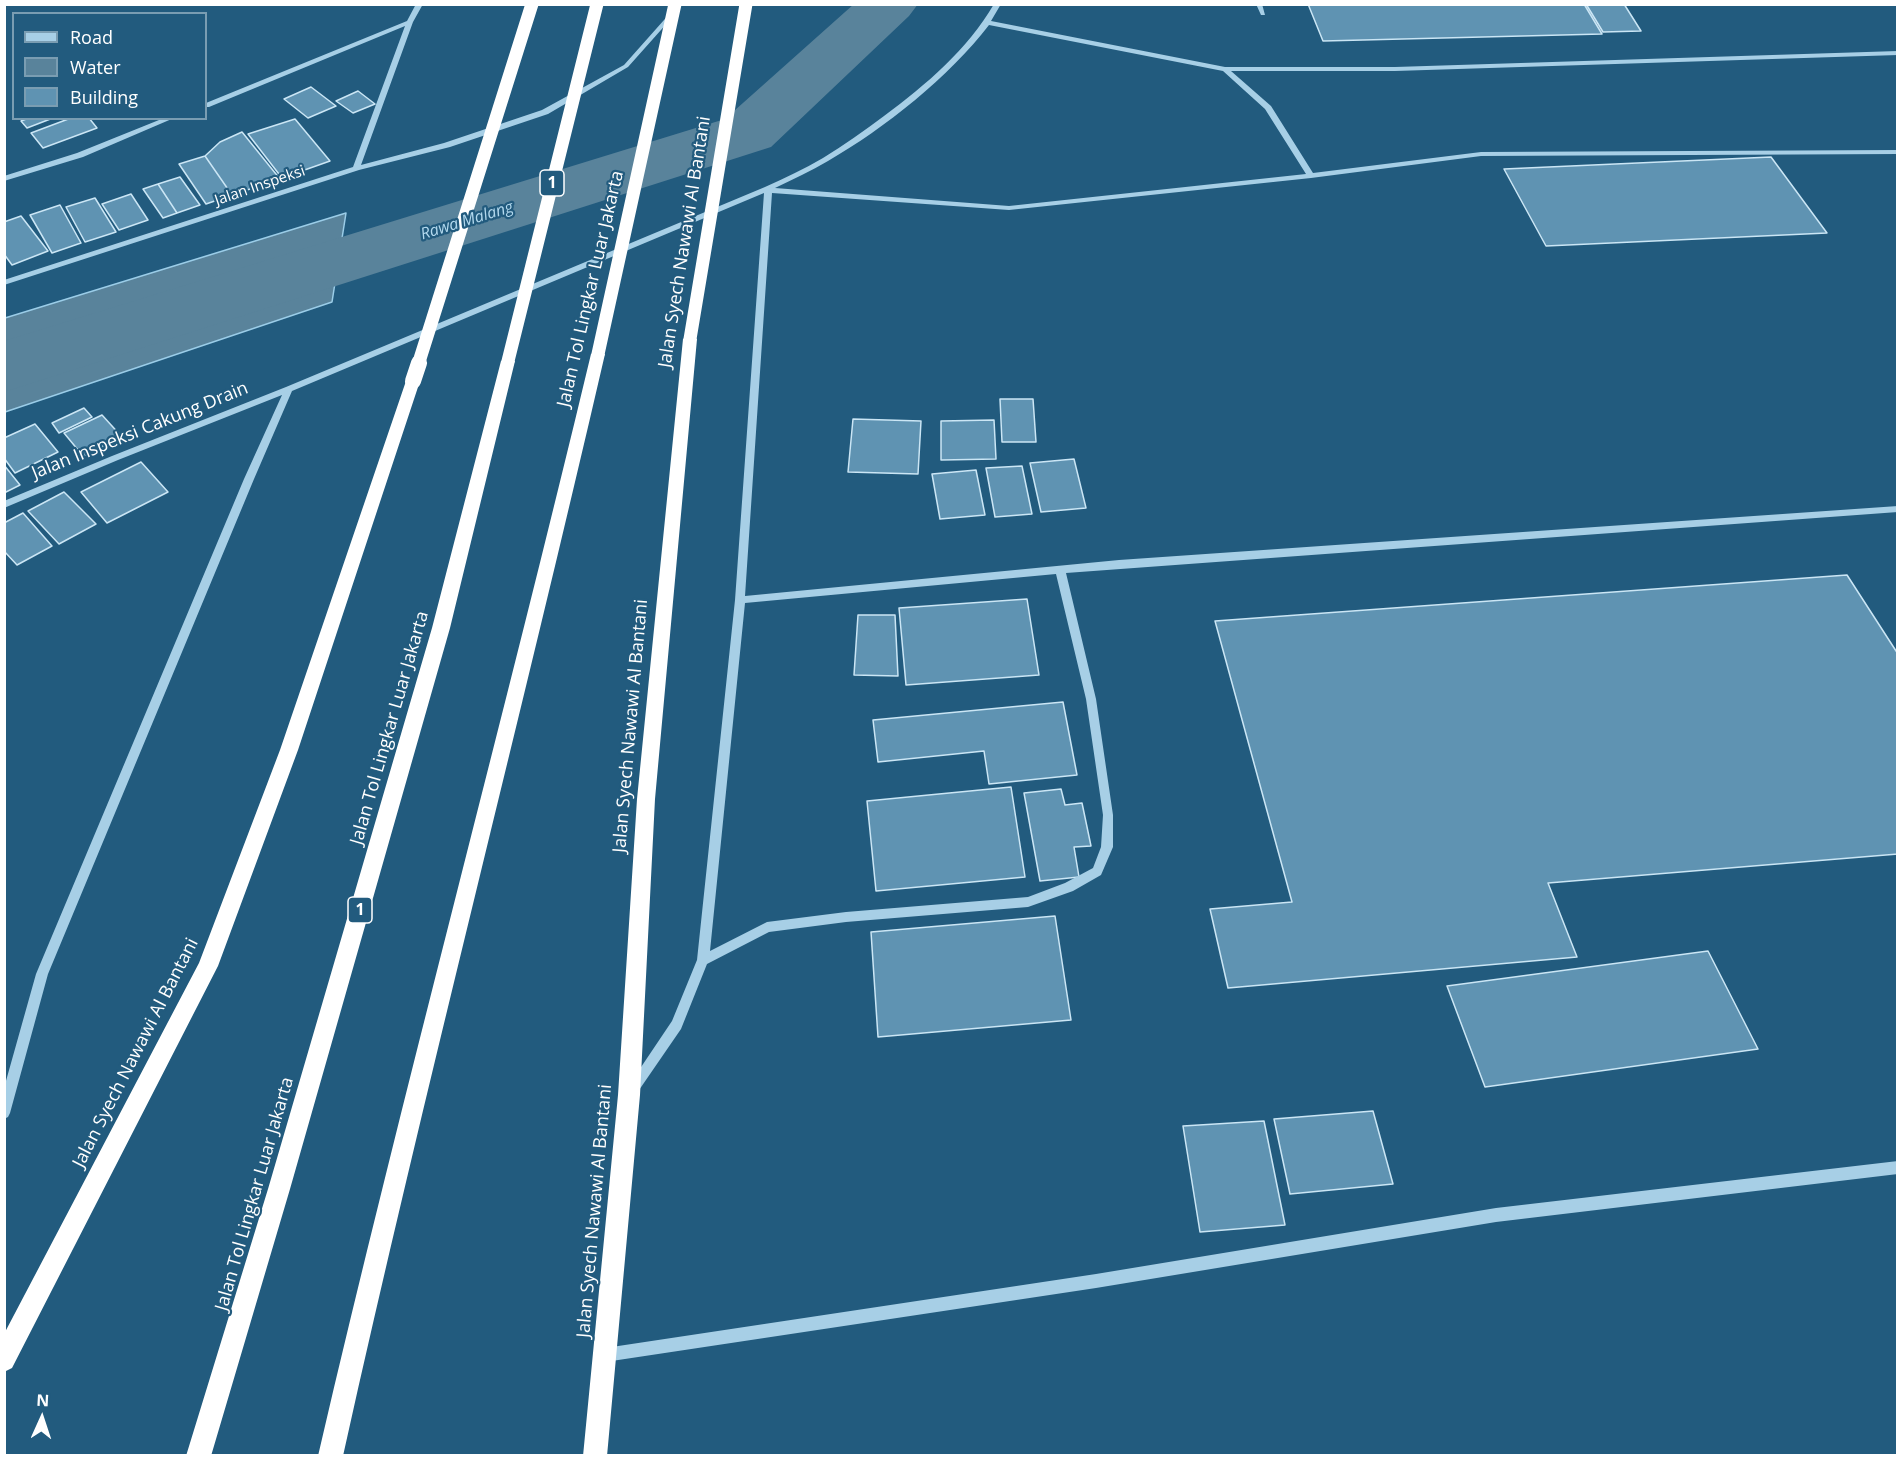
<!DOCTYPE html>
<html>
<head>
<meta charset="utf-8">
<style>
	body { margin:0 }
	#map { position:relative; width:1902px; height:1460px; overflow:hidden; background:#225b7e; font-family:"Open Sans",sans-serif }
	canvas { display:block }
	.frame { position:absolute; inset:0; border:6px solid #fff; pointer-events:none }
	.legend { position:absolute; left:12px; top:12px; width:195px; height:108px; box-sizing:border-box; background:#225b7e; border:2px solid #7a9db2; margin:0; padding:8px 10px; list-style:none; font-size:18px; color:#fff }
	.legend li { display:flex; align-items:center; gap:12px; height:30px }
	.legend b { width:30px; border:2px solid #7a9db2 }
	.north { position:absolute; left:12px; top:1388px; width:60px; height:60px; -webkit-text-stroke:4px #225b7e; paint-order:stroke; rotate:3deg; font-size:16px; font-weight:700; line-height:24px; text-align:center; color:#fff }
	.north::after { content:''; display:block; margin:auto; width:21px; height:27px; background:#fff; clip-path:polygon(50% 0,100% 100%,50% 72%,0 100%) }
</style>
</head>
<body>
<div id="map">
<canvas width="1902" height="1460"></canvas>
<div class="frame"></div>
<ul class="legend">
<li><b style="height:8px;background:#a7cfe6"></b>Road</li>
<li><b style="height:16px;background:#59839b"></b>Water</li>
<li><b style="height:16px;background:#5f93b2"></b>Building</li>
</ul>
<div class="north">N</div>
</div>
<script>
const ctx = document.querySelector('canvas').getContext('2d');
ctx.lineJoin = 'round';
function paint(path, color) {
  ctx.fillStyle = color;
  ctx.fill(path, 'evenodd');
}
function stroke(path, color, width, dash) {
  ctx.strokeStyle = color;
  ctx.lineWidth = width;
  ctx.lineCap = dash ? 'butt' : 'round';
  ctx.setLineDash(dash || []);
  ctx.stroke(path);
}
function write(font, color, halo, rows, align = 'center') {
  ctx.font = font + ' "Open Sans",sans-serif';
  ctx.lineWidth = 4.5;
  ctx.setLineDash([]);
  ctx.textBaseline = 'middle';
  ctx.strokeStyle = halo;
  ctx.fillStyle = color;
  for (const [text, x, y, turn = 0] of rows) {
    ctx.save();
    ctx.translate(x, y);
    ctx.rotate((+turn || 0) * Math.PI / 180);
    ctx.textAlign = isNaN(turn) ? turn : align;
    if (halo) ctx.strokeText(text, 0, 0);
    ctx.fillText(text, 0, 0);
    ctx.restore();
  }
}
const water = new Path2D(`
	M 346,213 L 332,302 L 5,412 L 5,318 Z`);
const river = new Path2D(`
	M 854,4 L 918,4 L 909,16 L 771,147 L 4,392 L 4,341 L 725,119 Z`);
const building = new Path2D(`
	M 1308,4 L 1584,4 L 1602,34 L 1323,41 Z
	M 1586,4 L 1624,4 L 1641,31 L 1603,32 Z
	M 311,87 L 336,106 L 308,118 L 284,99 Z
	M 358,91 L 375,104 L 353,113 L 336,101 Z
	M 29,118 L 53,118 L 27,128 L 21,121 Z
	M 71,118 L 89,118 L 97,128 L 43,148 L 31,133 Z
	M 295,119 L 330,161 L 282,178 L 248,134 Z
	M 242,132 L 280,179 L 232,195 L 205,156 L 220,142 Z
	M 205,156 L 232,195 L 206,204 L 179,164 Z
	M 1771,157 L 1827,233 L 1546,246 L 1504,169 Z
	M 180,177 L 200,205 L 177,213 L 158,184 Z
	M 158,184 L 177,213 L 163,218 L 143,189 Z
	M 131,194 L 148,220 L 119,230 L 102,204 Z
	M 95,198 L 116,232 L 85,242 L 66,207 Z
	M 60,205 L 81,243 L 52,253 L 30,215 Z
	M 21,216 L 48,251 L 12,265 L 4,254 L 4,222 Z
	M 1000,399 L 1033,399 L 1036,442 L 1002,442 Z
	M 84,408 L 92,417 L 59,433 L 52,423 Z
	M 102,415 L 122,437 L 83,456 L 64,433 Z
	M 853,419 L 921,421 L 918,474 L 848,472 Z
	M 994,420 L 996,459 L 941,460 L 941,421 Z
	M 35,424 L 58,452 L 15,473 L 4,458 L 4,438 Z
	M 1074,459 L 1086,508 L 1041,512 L 1030,463 Z
	M 141,462 L 168,492 L 107,523 L 81,492 Z
	M 4,465 L 20,485 L 4,493 Z
	M 1022,466 L 1032,514 L 995,517 L 986,468 Z
	M 976,470 L 985,515 L 940,519 L 932,474 Z
	M 64,492 L 96,524 L 59,544 L 28,511 Z
	M 23,513 L 52,546 L 17,565 L 4,551 L 4,523 Z
	M 1847,575 L 1898,654 L 1898,854 L 1548,883 L 1577,957 L 1228,988 L 1210,909 L 1292,902 L 1215,621 Z
	M 1027,599 L 1039,675 L 906,685 L 899,608 Z
	M 858,615 L 895,615 L 898,676 L 854,675 Z
	M 1063,702 L 1077,775 L 989,784 L 984,751 L 878,762 L 873,720 Z
	M 1011,787 L 1025,877 L 876,891 L 867,801 Z
	M 1061,789 L 1065,805 L 1082,803 L 1091,846 L 1074,847 L 1079,877 L 1040,881 L 1024,793 Z
	M 1055,916 L 1071,1020 L 878,1037 L 871,932 Z
	M 1708,951 L 1758,1049 L 1485,1087 L 1447,986 Z
	M 1373,1111 L 1393,1184 L 1290,1194 L 1274,1119 Z
	M 1264,1121 L 1285,1225 L 1200,1232 L 1183,1126 Z`);
const minor = new Path2D(`
	M 416,4 L 423,4 L 413,22 L 361,165 L 444,143 L 542,110 L 624,65 L 672,11 L 677,12 L 628,67 L 548,114 L 450,147 L 359,170 L 4,285 L 4,280 L 353,167 L 405,26 L 209,107 L 206,107 L 206,103 L 407,21 Z
	M 994,4 L 1001,4 L 991,21 L 1225,67 L 1395,67 L 1898,51 L 1898,55 L 1395,71 L 1231,71 L 1271,106 L 1313,173 L 1481,152 L 1898,150 L 1898,154 L 1481,156 L 1311,178 L 1009,210 L 772,193 L 745,596 L 1119,560 L 1898,506 L 1898,512 L 1066,573 L 1096,699 L 1113,815 L 1113,847 L 1101,875 L 1073,891 L 1028,907 L 846,922 L 769,932 L 707,964 L 681,1029 L 637,1093 L 633,1095 L 629,1093 L 627,1089 L 629,1085 L 672,1021 L 697,960 L 735,600 L 764,193 L 292,391 L 254,479 L 48,974 L 10,1113 L 8,1117 L 4,1119 L 4,1088 L 36,974 L 244,479 L 282,395 L 118,460 L 4,508 L 4,501 L 112,456 L 286,387 L 765,187 C 785,178 804,169 823,158 C 844,145 865,130 884,116 C 927,84 967,50 994,4 ZM 989,25 L 1223,71 L 1265,109 L 1306,174 L 1009,206 L 775,188 C 793,179 811,171 828,161 C 885,128 949,77 989,25 ZM 1056,574 L 1086,699 L 1103,815 L 1101,847 L 1093,868 L 1065,883 L 1028,897 L 846,912 L 767,922 L 710,951 L 745,603 Z
	M 1256,4 L 1262,4 L 1265,15 L 1261,15 Z
	M 164,118 L 174,118 L 83,157 L 4,181 L 4,176 L 77,153 Z
	M 1898,1161 L 1898,1174 L 1496,1222 L 1096,1288 L 605,1362 L 600,1360 L 598,1355 L 600,1350 L 605,1348 L 1096,1274 L 1496,1208 Z`);
const highway = new Path2D(`
	M 690,334 L 697,339 L 655,799 L 640,1095 L 607,1456 L 583,1456 L 618,1095 L 637,799 L 683,339 Z
	M 598,349 L 605,354 C 520,722 425,1087 343,1456 L 318,1456 C 404,1087 503,722 591,354 Z
	M 508,356 L 515,361 L 450,628 L 290,1189 L 211,1456 L 186,1456 L 268,1189 L 432,628 L 501,361 Z
	M 413,376 L 420,381 L 298,750 L 218,966 L 12,1368 L 4,1372 L 4,1334 L 199,963 L 280,750 L 406,381 Z`);
const highwayBridgeFar1 = new Path2D(`
	M 690,339 L 746,4
	M 598,354 L 675,4
	M 508,361 L 597,4
	M 418,365 L 532,4`);
const highwayBridge = new Path2D(`
	M 413,381 L 419,363`);
const farStreetnames = [
	["Jalan Inspeksi",260,186,-19]
];
const shields = [
	[552,183,24],
	[360,910,24]
];
const shieldNames = [
	["1",552,183],
	["1",360,910]
];
const farWaternames = [
	["Rawa Malang",467,221,-17]
];
const streetNames = [
	["Jalan Syech Nawawi Al Bantani",685,242,-81],
	["Jalan Tol Lingkar Luar Jakarta",591,289,-77],
	["Jalan Inspeksi Cakung Drain",140,431,-22],
	["Jalan Syech Nawawi Al Bantani",631,726,-85],
	["Jalan Tol Lingkar Luar Jakarta",390,728,-74],
	["Jalan Syech Nawawi Al Bantani",136,1053,-63],
	["Jalan Tol Lingkar Luar Jakarta",255,1194,-74],
	["Jalan Syech Nawawi Al Bantani",595,1211,-85]
];
paint(water, '#59839b');
stroke(water, '#9bcde8', 1.5);
paint(river, '#59839b');
paint(building, '#5f93b2');
stroke(building, '#cbe6f5', 1.5);
paint(minor, '#a7cfe6');
paint(highway, '#fff');
stroke(highwayBridgeFar1, '#fff', 13);
stroke(highwayBridge, '#fff', 16);
write('15px', '#fff', '#225b7e', farStreetnames);
for (const [x, y, w] of shields) {
  const box = new Path2D();
  box.roundRect(x - w / 2, y - 13, w, 26, 4.5);
  ctx.fillStyle = '#225b7e';
  ctx.fill(box);
  stroke(box, '#fff', 1.5);
}
write('bold 16px', '#fff', null, shieldNames);
write('italic 16px', '#b3d9ee', '#225b7e', farWaternames);
write('18px', '#fff', '#225b7e', streetNames);
</script>
</body>
</html>
